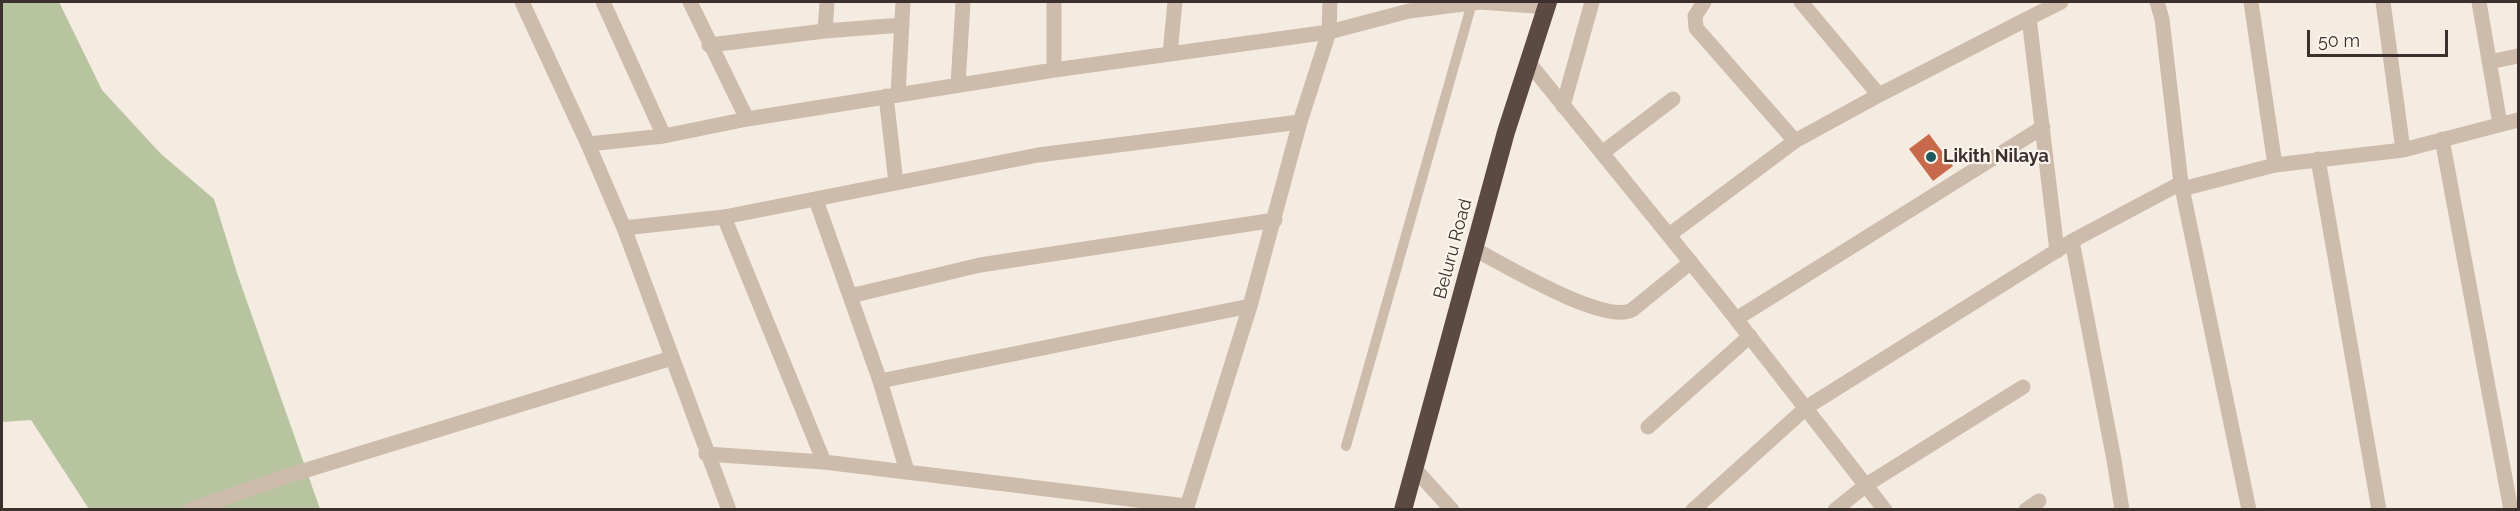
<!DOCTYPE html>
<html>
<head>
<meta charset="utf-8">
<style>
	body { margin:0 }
	#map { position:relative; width:2520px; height:511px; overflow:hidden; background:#f4ebe1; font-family:Raleway,sans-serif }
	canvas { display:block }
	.frame { position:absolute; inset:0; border:3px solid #3b302b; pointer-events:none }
	.scale { position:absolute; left:2307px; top:30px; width:141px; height:27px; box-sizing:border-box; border:3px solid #3b302b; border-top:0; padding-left:8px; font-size:18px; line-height:21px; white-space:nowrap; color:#3b302b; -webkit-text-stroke:4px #fbf5ee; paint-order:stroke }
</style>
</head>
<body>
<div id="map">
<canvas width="2520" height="511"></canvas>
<div class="frame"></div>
<div class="scale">50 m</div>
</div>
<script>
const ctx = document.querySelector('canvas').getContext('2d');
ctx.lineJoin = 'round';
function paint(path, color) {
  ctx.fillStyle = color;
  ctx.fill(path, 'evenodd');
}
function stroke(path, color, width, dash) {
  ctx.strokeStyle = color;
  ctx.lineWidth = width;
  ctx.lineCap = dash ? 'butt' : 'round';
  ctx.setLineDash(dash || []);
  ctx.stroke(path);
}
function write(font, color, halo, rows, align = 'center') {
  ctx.font = font + ' Raleway,sans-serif';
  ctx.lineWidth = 4.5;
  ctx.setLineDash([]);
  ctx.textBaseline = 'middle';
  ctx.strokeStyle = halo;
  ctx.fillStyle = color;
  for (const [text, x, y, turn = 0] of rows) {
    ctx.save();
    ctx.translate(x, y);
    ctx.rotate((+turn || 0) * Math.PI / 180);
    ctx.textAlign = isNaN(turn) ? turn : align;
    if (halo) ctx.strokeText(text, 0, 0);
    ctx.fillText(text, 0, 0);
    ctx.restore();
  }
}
const green = new Path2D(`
	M 2,2 L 59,2 L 102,90 L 161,154 L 214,199 L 238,276 L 320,509 L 89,509 L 31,420 L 2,422 Z`);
const building = new Path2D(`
	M 1929,134 L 1953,166 L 1933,181 L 1909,149 Z`);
const lane = new Path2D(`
	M 1346,446 L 1472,3`);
const street = new Path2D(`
	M 522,2 L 588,144 L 624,228 L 729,510
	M 603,2 L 664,136
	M 690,2 L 747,119
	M 1054,2 L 1054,70
	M 1480,2 L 1548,7
	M 1704,2 L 1695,16 L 1696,28 L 1795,141
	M 1801,2 L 1879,95
	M 2157,2 L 2162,19 L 2181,183 L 2249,510
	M 2251,2 L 2275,165
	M 2383,2 L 2403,150
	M 2479,2 L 2500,124
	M 2029,18 L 2061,2
	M 825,31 L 827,2
	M 709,45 L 825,31 L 902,25
	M 1170,54 L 1175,2
	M 2489,62 L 2518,56
	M 1529,63 L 1722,301 L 1885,510
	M 958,85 L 963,2
	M 898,95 L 903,2
	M 886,96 L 896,183
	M 1563,106 L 1592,2
	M 2442,139 L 2511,510
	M 588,144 L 664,136 L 747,119 L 1054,70 L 1329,32 L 1409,11 L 1479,2
	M 1602,153 L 1673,99
	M 2318,159 L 2379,510
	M 2182,189 L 2275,165 L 2403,150 L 2518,120
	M 816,200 L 880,381 L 907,471
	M 724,217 L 824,462 L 1186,506
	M 624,228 L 724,217 L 1038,155 L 1300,122
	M 1669,235 L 1795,141 L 1879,95 L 2029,18 L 2057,251
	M 2072,241 L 2114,460 L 2122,510
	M 1474,249 C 1503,264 1604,325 1632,310 L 1691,262
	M 850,296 L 980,265 L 1275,220
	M 1736,319 L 2043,127
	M 880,381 L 1250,306
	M 1648,427 L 1750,336
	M 706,454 L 824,462
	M 1414,468 L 1452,510
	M 190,510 L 287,476 L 672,358
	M 1186,510 L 1250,306 L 1300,122 L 1329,32 L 1330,2
	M 1693,510 L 1807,407 L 2072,241 L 2181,183
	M 1835,510 L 1866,485 L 2023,387
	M 2026,510 L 2039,501`);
const highway = new Path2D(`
	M 1403,510 L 1506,132 L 1548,2`);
const markers = [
	[1931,157,6,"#1f5a5e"]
];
const poiNames = [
	["Likith Nilaya",1943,157]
];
const streetNames = [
	["Beluru Road",1453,249,-75]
];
paint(green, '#b8c4a0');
paint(building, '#c8694b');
stroke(lane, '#cdbbac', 10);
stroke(street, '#cdbbac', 15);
stroke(highway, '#5c4a42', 18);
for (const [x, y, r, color] of markers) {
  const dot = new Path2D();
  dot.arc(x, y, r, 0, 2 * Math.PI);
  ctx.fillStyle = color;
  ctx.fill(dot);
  stroke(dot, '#fbf5ee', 2);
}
write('bold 18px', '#3b302b', '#fbf5ee', poiNames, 'left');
write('18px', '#3b302b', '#fbf5ee', streetNames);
</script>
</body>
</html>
